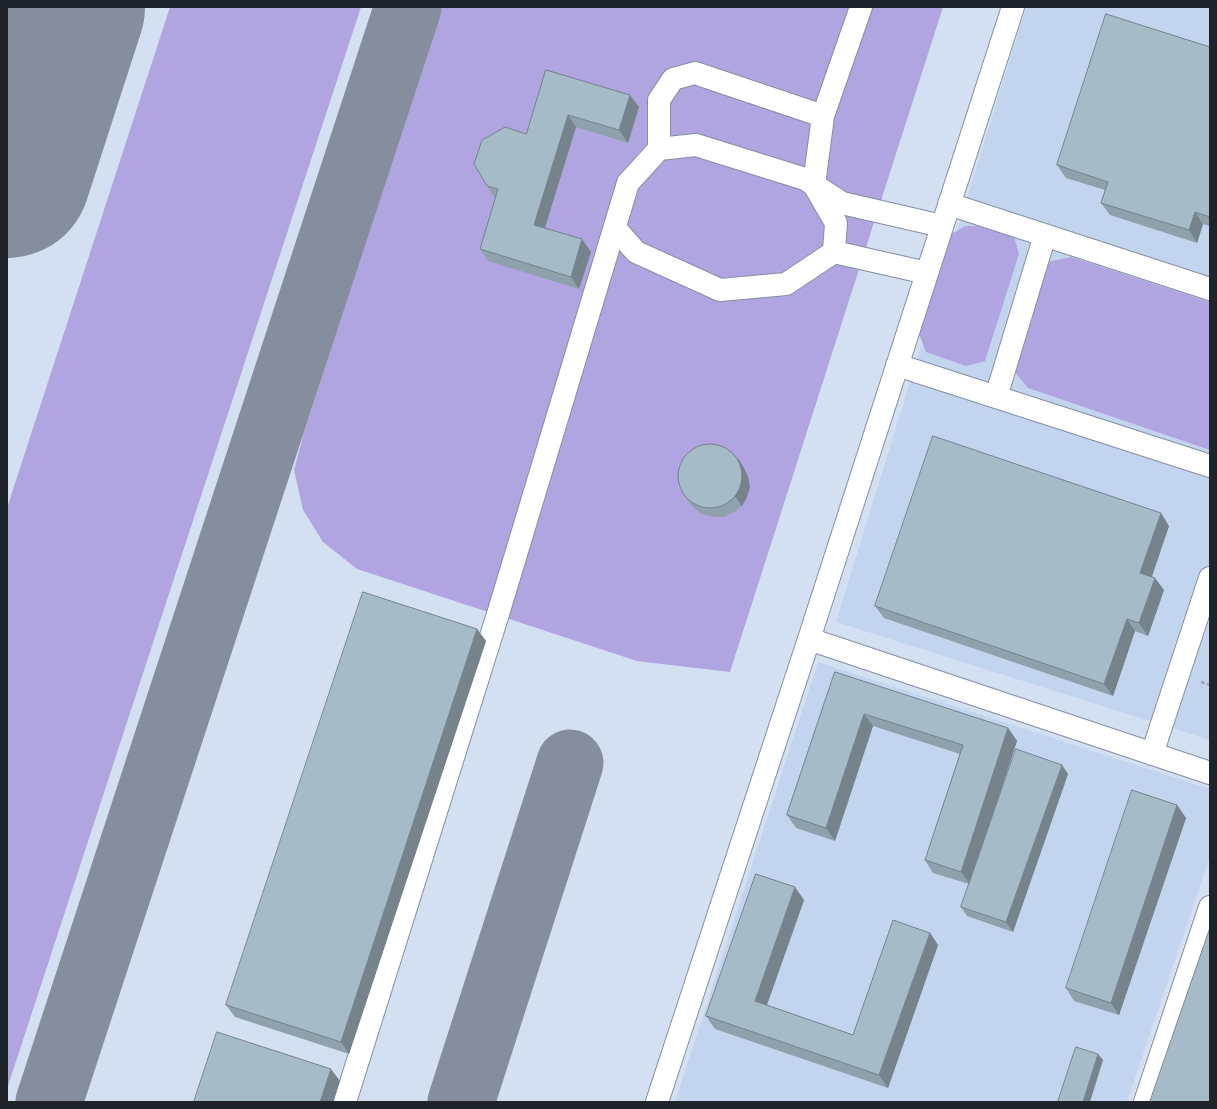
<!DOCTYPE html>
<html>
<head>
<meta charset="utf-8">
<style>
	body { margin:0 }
	#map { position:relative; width:1217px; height:1109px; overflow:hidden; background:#d2e0f2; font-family:"Sofia Sans Condensed",sans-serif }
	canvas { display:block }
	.frame { position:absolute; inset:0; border:8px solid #1f242a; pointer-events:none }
</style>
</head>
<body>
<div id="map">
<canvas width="1217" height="1109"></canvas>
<div class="frame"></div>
</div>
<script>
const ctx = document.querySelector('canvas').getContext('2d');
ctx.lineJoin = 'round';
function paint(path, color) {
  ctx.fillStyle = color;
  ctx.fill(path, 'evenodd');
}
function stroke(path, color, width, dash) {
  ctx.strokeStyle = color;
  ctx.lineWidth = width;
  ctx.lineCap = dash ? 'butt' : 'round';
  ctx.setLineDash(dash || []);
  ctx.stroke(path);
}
const built = new Path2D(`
	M 1026,7 L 1210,7 L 1210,740 L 836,622 Z
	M 818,662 L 1210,789 L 1210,856 L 1127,1102 L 675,1102 Z`);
const green = new Path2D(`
	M 170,7 L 361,7 L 7,1089 L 7,508 Z
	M 442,7 L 943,7 L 730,672 L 637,661 L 357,569 L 323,542 L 303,510 L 294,470 L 304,432 Z
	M 966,226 L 992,226 L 1014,236 L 1019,254 L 985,361 L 966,366 L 926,352 L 919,334 L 947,236 Z
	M 1071,257 L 1210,302 L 1210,450 L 1028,388 L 1015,372 L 1047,262 Z`);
const taxiway = new Path2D(`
	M 49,1102 L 408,7
	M 461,1102 L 570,763`);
const runway = new Path2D(`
	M 7,174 L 61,7`);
const path = new Path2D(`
	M 1201,682 L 1210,685`);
const minor = new Path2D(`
	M 659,149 L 659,100 L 673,79 L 695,73 L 823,116
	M 949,204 L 1210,289
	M 615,228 L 636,252 L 720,290 L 786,284 L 834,252 L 927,273
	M 834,252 L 836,223 L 814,185 L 823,116 L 861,7
	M 897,365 L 1210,466
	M 996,397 L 1045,235
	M 809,639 L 1210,773
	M 1152,754 L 1210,578
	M 345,1102 L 498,614 L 628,183 L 659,149 L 696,145 L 805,179 L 842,203 L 942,226
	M 657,1102 L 809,639 L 1013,7
	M 1145,1102 L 1210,907`);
const wall = new Path2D(`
	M 1210,47 L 1210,226 L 1203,224 L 1197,243 L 1110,215 L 1101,203 L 1105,190 L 1066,178 L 1057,165 Z
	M 546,70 L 639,107 L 628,143 L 576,127 L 545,228 L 591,252 L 579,289 L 488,261 L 480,249 L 495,198 L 487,186 L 526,134 Z
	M 744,468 L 748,477 L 750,487 L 747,497 L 742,506 L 734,512 L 724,517 L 713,517 L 702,514 L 693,507 L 680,489 Z
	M 1169,526 L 1152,576 L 1164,590 L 1148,636 L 1135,631 L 1113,696 L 884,618 L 875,606 Z
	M 477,629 L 486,641 L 349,1054 L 235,1017 L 226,1005 Z
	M 835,672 L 1008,728 L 1017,741 L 984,840 L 1068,774 L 1013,932 L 967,916 L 961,907 L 969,884 L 933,873 L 925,860 L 960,754 L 873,726 L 835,841 L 796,828 L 787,815 Z
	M 1177,805 L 1186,818 L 1119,1015 L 1074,1001 L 1066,988 Z
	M 804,900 L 767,1005 L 853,1035 L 930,933 L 938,945 L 888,1088 L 715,1029 L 706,1016 Z`);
const shadedWall = new Path2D(`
	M 630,95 L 639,107 L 628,143 L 619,130 Z
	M 568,115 L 576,127 L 542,237 L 534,225 Z
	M 1195,212 L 1203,224 L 1197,243 L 1189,230 Z
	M 582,239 L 591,252 L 579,289 L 571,277 Z
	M 738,458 L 744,468 L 748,477 L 750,487 L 747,497 L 742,506 L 735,496 Z
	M 1161,513 L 1169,526 L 1149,585 L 1140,573 Z
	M 1155,578 L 1164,590 L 1148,636 L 1139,623 Z
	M 1127,619 L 1135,631 L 1113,696 L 1104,684 Z
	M 477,629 L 486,641 L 349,1054 L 341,1042 Z
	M 864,714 L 873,726 L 835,841 L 826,828 Z
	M 1008,728 L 1017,741 L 970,884 L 961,872 Z
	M 1062,765 L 1068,774 L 1013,932 L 1006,922 Z
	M 1177,805 L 1186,818 L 1119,1015 L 1111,1003 Z
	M 795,887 L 804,900 L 764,1013 L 755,1001 Z
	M 930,933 L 938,945 L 888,1088 L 879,1075 Z
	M 1098,1054 L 1103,1060 L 1090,1102 L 1083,1102 Z
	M 331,1069 L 340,1081 L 333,1102 L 320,1102 Z`);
const building = new Path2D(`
	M 1106,14 L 1210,47 L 1210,217 L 1195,212 L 1189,230 L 1101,203 L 1108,182 L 1057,165 Z
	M 546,70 L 630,95 L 619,130 L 568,115 L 534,225 L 582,239 L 571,277 L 480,249 L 498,189 L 487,186 L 474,164 L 482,140 L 505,127 L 526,134 Z
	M 933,436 L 1161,513 L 1140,573 L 1155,578 L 1139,623 L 1127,619 L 1104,684 L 875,606 Z
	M678 476a32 32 0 1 1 64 0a32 32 0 1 1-64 0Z
	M 363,592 L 477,629 L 341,1042 L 226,1005 Z
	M 835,672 L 1008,728 L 961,872 L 925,860 L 963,745 L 864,714 L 826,828 L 787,815 Z
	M 1016,749 L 1062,765 L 1006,922 L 961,907 Z
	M 1132,790 L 1177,805 L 1111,1003 L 1066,988 Z
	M 756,874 L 795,887 L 755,1001 L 853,1035 L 893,920 L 930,933 L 879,1075 L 706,1016 Z
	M 1210,928 L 1210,1102 L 1150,1102 Z
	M 217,1032 L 331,1069 L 320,1102 L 194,1102 Z
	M 1076,1047 L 1098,1054 L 1083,1102 L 1058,1102 Z`);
paint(built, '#c3d5ee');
paint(green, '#b1a5e1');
stroke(taxiway, '#848e9c', 67);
stroke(runway, '#848e9c', 168);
stroke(minor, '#838fa1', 24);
stroke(path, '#9aa5b3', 2.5, [4, 2]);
stroke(minor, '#fff', 22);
paint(wall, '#8fa1ac');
paint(shadedWall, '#74838c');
paint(building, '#a6bbc8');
stroke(building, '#74838c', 1);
</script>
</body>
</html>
